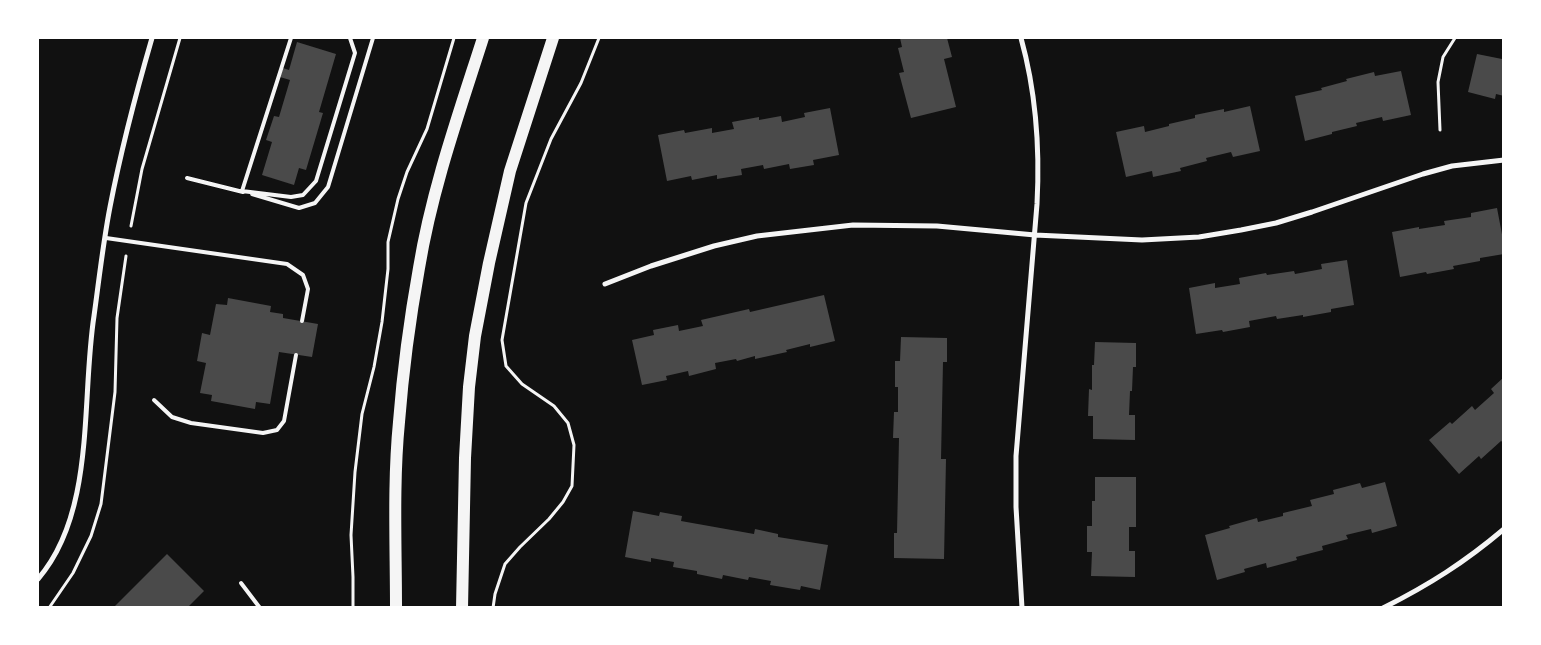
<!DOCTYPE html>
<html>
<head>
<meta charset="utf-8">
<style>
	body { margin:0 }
	#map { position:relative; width:1541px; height:645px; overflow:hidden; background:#111; font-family:Overpass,sans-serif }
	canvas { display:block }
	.frame { position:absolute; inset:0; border:39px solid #fff; pointer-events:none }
</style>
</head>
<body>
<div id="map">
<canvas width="1541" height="645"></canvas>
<div class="frame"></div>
</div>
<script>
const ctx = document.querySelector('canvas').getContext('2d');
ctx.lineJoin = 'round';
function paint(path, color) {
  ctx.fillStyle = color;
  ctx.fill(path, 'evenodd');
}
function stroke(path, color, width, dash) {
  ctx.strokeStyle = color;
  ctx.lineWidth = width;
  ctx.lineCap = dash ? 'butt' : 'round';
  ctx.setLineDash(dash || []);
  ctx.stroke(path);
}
const building = new Path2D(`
	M 900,38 L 947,38 L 952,57 L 944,59 L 956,107 L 911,118 L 899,73 L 904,72 L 898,48 L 902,47 Z
	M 297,42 L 336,54 L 319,112 L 323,113 L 306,170 L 299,168 L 294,185 L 262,175 L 272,142 L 266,140 L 274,116 L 279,117 L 290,80 L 280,77 L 283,68 L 289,70 Z
	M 1477,54 L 1502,59 L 1504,56 L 1504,96 L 1496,94 L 1495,99 L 1468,92 Z
	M 1401,71 L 1411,115 L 1383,121 L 1382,117 L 1356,123 L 1357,126 L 1332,132 L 1332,134 L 1305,141 L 1295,96 L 1322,90 L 1321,88 L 1347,81 L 1346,79 L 1374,72 L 1375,76 Z
	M 1250,106 L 1260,151 L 1233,157 L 1231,152 L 1206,158 L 1207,161 L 1180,168 L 1181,171 L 1153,177 L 1152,171 L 1126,177 L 1116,132 L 1144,126 L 1145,132 L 1169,126 L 1169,124 L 1195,118 L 1195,115 L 1224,109 L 1224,112 Z
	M 830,108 L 839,155 L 813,160 L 814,165 L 790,169 L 789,164 L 764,169 L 763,165 L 741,169 L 742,175 L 717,179 L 717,175 L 692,180 L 691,176 L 667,181 L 658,135 L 684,130 L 685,133 L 712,128 L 712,133 L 734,129 L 732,122 L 759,117 L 759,120 L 781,116 L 782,122 L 805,117 L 804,113 Z
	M 1497,208 L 1504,245 L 1504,254 L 1480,258 L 1480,261 L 1453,266 L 1454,269 L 1427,274 L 1426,272 L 1400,277 L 1392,232 L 1419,227 L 1419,229 L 1445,225 L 1444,221 L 1471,217 L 1471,213 Z
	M 1347,260 L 1354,305 L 1331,309 L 1331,312 L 1303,317 L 1303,315 L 1277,319 L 1276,316 L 1249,321 L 1250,327 L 1223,332 L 1222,330 L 1196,334 L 1189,288 L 1215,283 L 1215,288 L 1240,284 L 1239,278 L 1266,273 L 1267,275 L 1294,271 L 1295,274 L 1322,269 L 1321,264 Z
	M 824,295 L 835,341 L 810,347 L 810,344 L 786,350 L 787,352 L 755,359 L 755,356 L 737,361 L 736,359 L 715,363 L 716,369 L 689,376 L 688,371 L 666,376 L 667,380 L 642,385 L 632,340 L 654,335 L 653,330 L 678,325 L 679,331 L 703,326 L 701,320 L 749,309 L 750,312 Z
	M 228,298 L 271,306 L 270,312 L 283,314 L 283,318 L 318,324 L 312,357 L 279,352 L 270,404 L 256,402 L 255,409 L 211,401 L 212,395 L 200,393 L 206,363 L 197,361 L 202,333 L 210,335 L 216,304 L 227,305 Z
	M 901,337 L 947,338 L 947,362 L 943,362 L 941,459 L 946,459 L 944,559 L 894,558 L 894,533 L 897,533 L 899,438 L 893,438 L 894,412 L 898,412 L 898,387 L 895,387 L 895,361 L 900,361 Z
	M 1095,342 L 1136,343 L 1136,367 L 1133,367 L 1132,391 L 1130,391 L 1129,415 L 1135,415 L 1135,440 L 1093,439 L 1093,416 L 1088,416 L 1089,389 L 1092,390 L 1092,365 L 1094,365 Z
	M 1504,377 L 1504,443 L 1501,441 L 1481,459 L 1479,456 L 1459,474 L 1429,440 L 1450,422 L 1452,424 L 1472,406 L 1475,410 L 1494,393 L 1491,389 Z
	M 1095,477 L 1136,477 L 1136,527 L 1129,527 L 1129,551 L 1135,551 L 1135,577 L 1091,576 L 1092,552 L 1087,552 L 1087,526 L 1092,526 L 1092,501 L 1095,501 Z
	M 1385,482 L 1397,526 L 1372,533 L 1371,529 L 1346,535 L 1348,539 L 1322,546 L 1323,550 L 1296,557 L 1297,560 L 1267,568 L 1266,563 L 1244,569 L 1245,572 L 1217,580 L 1205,535 L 1230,528 L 1229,526 L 1257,518 L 1258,522 L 1283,516 L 1283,513 L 1312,506 L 1310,500 L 1334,494 L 1333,490 L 1360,483 L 1362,488 Z
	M 633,511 L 659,516 L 660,512 L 682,516 L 681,521 L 754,534 L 755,529 L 778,534 L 778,537 L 828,545 L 820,590 L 801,586 L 800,590 L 770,585 L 771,581 L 749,577 L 748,580 L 723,575 L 722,579 L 697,574 L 697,571 L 673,567 L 674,562 L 651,558 L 651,562 L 625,557 Z
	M 167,554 L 204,591 L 187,608 L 113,608 Z`);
const path = new Path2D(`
	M 1440,130 L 1438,82 L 1443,57 L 1455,38
	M 131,226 L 142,169 L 180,38
	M 49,608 L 73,573 L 91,536 L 101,504 L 115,392 L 117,318 L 126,256
	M 353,608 L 353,577 L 351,535 L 355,472 L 362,414 L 374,367 L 382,322 L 388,269 L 388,242 L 398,199 L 407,172 L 427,129 L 454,38
	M 493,608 L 495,594 L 505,564 L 520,547 L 549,519 L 563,502 L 572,486 L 574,445 L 568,423 L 554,406 L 522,384 L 506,366 L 502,340 L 526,203 L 551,139 L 581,83 L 599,38`);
const service = new Path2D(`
	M 291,38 L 242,191 L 291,197 L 303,195 L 316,181 L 355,53 L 350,38
	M 187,178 L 243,192
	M 252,194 L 299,208 L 315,203 L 328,187 L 373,38
	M 106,238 L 287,264 L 303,275 L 308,289 L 302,321
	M 154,400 L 172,417 L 191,423 L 263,433 L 277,430 L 284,421 L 296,355
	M 241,583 L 260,608`);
const minor = new Path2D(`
	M 1021,38 C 1036,92 1040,148 1037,204 L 1016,456 L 1016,507 L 1022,608
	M 605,284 L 651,266 L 714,246 L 757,236 L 853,225 L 937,226 L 1035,235 L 1142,240 L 1199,237 L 1241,230 L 1276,223 L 1312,212 L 1423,174 L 1452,166 L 1504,160
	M 38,579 C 96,512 81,399 94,316 C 99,280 103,243 110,207 C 121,150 136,93 152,38
	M 1383,608 C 1429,585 1465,562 1504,529`);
const primary = new Path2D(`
	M 396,608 C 396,546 393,483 399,422 C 403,370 410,318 419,268 C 432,189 459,113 483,38
	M 462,608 L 465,458 L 469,387 L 475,336 L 489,263 L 510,171 L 553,38`);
paint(building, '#4a4a4a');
stroke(path, '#f5f5f5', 3);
stroke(service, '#f5f5f5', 4);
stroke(minor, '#f5f5f5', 5);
stroke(primary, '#f5f5f5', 12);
</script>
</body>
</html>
